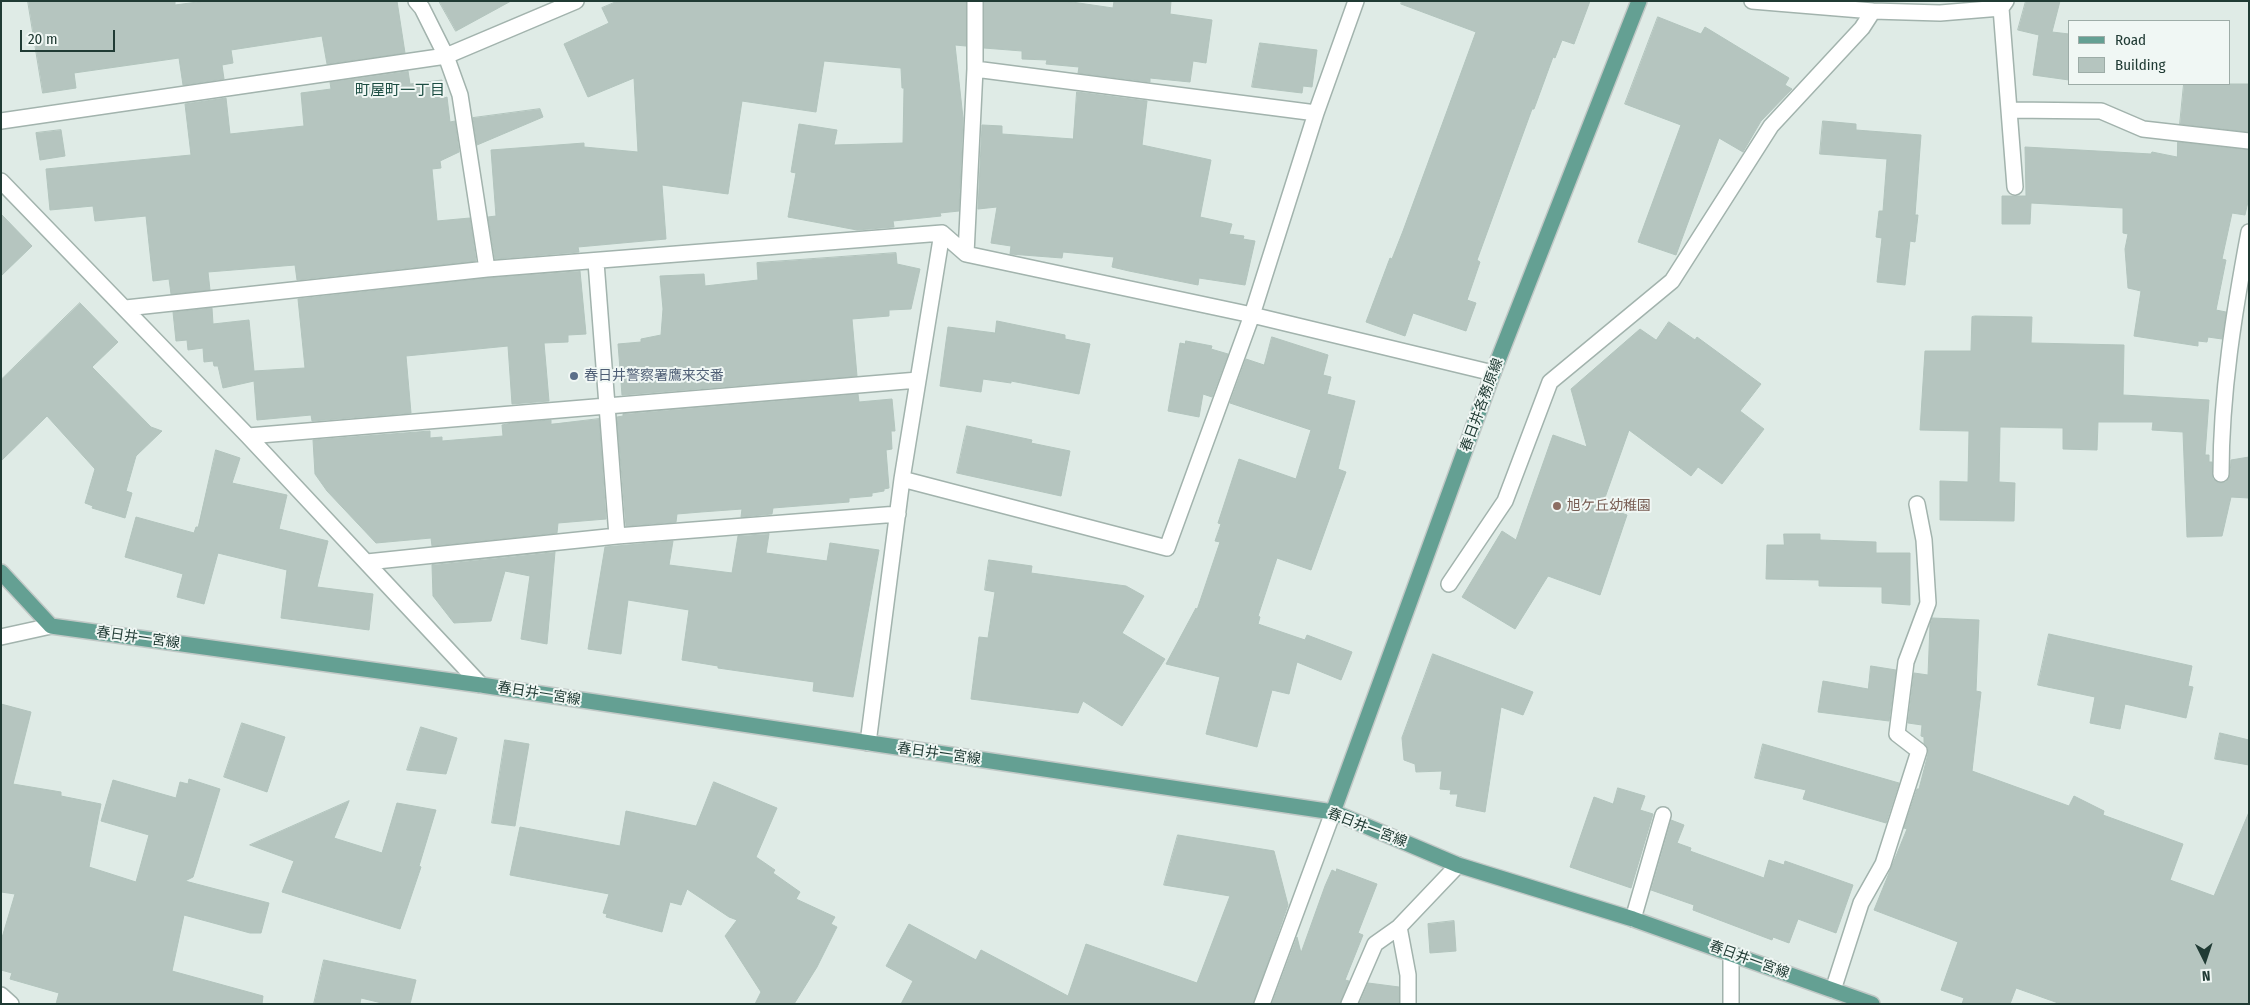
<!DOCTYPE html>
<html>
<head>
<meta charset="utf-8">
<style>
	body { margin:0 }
	#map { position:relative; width:2250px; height:1005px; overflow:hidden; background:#dfebe6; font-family:"Fira Sans Condensed",sans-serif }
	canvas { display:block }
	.frame { position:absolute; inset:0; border:2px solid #203b34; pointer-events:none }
	.legend { position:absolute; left:2068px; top:20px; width:162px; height:65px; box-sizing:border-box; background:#f0f7f4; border:1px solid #9daca7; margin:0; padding:6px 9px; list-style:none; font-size:15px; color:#203b34 }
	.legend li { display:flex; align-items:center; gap:10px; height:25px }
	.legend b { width:25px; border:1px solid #9daca7 }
	.north { position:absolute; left:2180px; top:935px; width:50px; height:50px; -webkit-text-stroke:4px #f0f7f4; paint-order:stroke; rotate:176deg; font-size:14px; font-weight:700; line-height:20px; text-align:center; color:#203b34 }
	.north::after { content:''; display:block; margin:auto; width:18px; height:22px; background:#203b34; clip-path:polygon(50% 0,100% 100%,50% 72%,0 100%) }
	.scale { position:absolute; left:20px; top:30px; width:95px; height:22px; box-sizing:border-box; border:2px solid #203b34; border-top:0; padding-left:6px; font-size:15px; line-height:18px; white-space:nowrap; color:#203b34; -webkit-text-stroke:4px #f0f7f4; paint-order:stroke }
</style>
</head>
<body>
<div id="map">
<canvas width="2250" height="1005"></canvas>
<div class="frame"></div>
<ul class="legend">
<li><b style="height:6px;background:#64a093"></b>Road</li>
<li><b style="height:14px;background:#b5c5bf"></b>Building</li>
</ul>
<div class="north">N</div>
<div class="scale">20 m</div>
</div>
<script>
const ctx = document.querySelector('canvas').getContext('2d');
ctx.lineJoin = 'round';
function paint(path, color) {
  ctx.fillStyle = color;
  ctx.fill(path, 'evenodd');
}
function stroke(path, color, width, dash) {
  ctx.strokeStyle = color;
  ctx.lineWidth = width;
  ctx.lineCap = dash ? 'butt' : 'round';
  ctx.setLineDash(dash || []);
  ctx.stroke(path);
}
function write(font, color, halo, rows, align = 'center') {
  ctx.font = font + ' "Fira Sans Condensed","Noto Sans JP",sans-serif';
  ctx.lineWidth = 4;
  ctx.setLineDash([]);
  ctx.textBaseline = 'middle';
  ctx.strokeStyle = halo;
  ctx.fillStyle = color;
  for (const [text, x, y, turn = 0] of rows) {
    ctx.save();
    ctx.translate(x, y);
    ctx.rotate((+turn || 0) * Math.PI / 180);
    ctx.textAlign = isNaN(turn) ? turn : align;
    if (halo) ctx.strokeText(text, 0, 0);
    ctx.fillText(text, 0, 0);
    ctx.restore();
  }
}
const building = new Path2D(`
	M 28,1 L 175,1 L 175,5 L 205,1 L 397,1 L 405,53 L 327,64 L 322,36 L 231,50 L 233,63 L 222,65 L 224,79 L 183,85 L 179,58 L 74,73 L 76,88 L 43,93 Z
	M 439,1 L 511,1 L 456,31 Z
	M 618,1 L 966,1 L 966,46 L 955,45 L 963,118 L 959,211 L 940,213 L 941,216 L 893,221 L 894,227 L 857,230 L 788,217 L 796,173 L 791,172 L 799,124 L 837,130 L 834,145 L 903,143 L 904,88 L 902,88 L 901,68 L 824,61 L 816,112 L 742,101 L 728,194 L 662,185 L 666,239 L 578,247 L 579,252 L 495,259 L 488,217 L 496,216 L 491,150 L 584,143 L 584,147 L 638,152 L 634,78 L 588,97 L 564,44 L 609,23 L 602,8 Z
	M 984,1 L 1065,1 L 1113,8 L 1114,1 L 1171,1 L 1170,14 L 1212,20 L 1206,63 L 1193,61 L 1190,82 L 1150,78 L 1150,82 L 1078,73 L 1079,67 L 1046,64 L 1047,60 L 1022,59 L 1022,51 L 984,48 Z
	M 1402,1 L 1590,1 L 1574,44 L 1562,40 L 1555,58 L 1553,57 L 1534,109 L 1532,109 L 1477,260 L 1480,262 L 1467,300 L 1476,303 L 1466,331 L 1413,313 L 1405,336 L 1366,322 L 1390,258 L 1392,259 L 1403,231 L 1476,32 L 1401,4 Z
	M 2026,1 L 2060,1 L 2052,32 L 2069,34 L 2069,80 L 2033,75 L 2039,35 L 2018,30 Z
	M 1658,17 L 1701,34 L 1705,27 L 1789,78 L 1785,85 L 1792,89 L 1761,121 L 1743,152 L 1719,138 L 1676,255 L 1638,242 L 1681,125 L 1625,104 Z
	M 1260,43 L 1317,50 L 1312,87 L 1303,86 L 1302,93 L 1252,87 Z
	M 408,71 L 410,84 L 442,80 L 444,98 L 447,97 L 450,122 L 455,121 L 459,152 L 440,161 L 441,168 L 432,169 L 437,221 L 470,218 L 476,261 L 297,280 L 295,265 L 208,272 L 210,290 L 171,294 L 169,279 L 153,281 L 146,216 L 95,221 L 93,206 L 50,210 L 46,169 L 191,155 L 185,104 L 226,98 L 230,134 L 304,126 L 301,93 L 331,89 L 330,82 Z
	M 2184,84 L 2249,84 L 2249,132 L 2180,124 Z
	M 1077,92 L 1147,101 L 1142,145 L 1211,160 L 1200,217 L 1232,224 L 1229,234 L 1244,236 L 1243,239 L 1255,241 L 1245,285 L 1199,278 L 1198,285 L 1129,271 L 1112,267 L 1114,257 L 1063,252 L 1062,258 L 1010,254 L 1011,246 L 991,243 L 997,207 L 978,209 L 982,125 L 1002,126 L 1002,134 L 1073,139 Z
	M 540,109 L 543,117 L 477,145 L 473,118 Z
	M 1823,121 L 1856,124 L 1856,130 L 1921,135 L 1915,215 L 1918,215 L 1915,242 L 1910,241 L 1905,285 L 1877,282 L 1882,238 L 1876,237 L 1879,211 L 1883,211 L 1887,159 L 1820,154 Z
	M 61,130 L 65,156 L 40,160 L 36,133 Z
	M 2178,142 L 2249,150 L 2249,197 L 2245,215 L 2232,213 L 2222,259 L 2226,260 L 2216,310 L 2226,312 L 2222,339 L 2208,337 L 2207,342 L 2198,341 L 2198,346 L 2134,336 L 2141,291 L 2128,288 L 2125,249 L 2128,234 L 2123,233 L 2123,208 L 2031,203 L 2030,224 L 2002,224 L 2002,196 L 2026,196 L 2025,147 L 2151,154 L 2152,152 L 2177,157 Z
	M 1,214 L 32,246 L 1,276 Z
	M 896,253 L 897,264 L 920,269 L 911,309 L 889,310 L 889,316 L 852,319 L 857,376 L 622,395 L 618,344 L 641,342 L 641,339 L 661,335 L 663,309 L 660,276 L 704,274 L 705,286 L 758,280 L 757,263 Z
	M 580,271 L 586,334 L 568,335 L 568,342 L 544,343 L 549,401 L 512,404 L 508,346 L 406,356 L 411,413 L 312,421 L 311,415 L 257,420 L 254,381 L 223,388 L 218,366 L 214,366 L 213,361 L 204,362 L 203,348 L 188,350 L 187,340 L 176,341 L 173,312 L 212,308 L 213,324 L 249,320 L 254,371 L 305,368 L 298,299 L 488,278 Z
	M 80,303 L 118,342 L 92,367 L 151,427 L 162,431 L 136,456 L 126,491 L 132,493 L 125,518 L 92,508 L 93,506 L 85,503 L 95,469 L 47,416 L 1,461 L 1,380 Z
	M 1975,316 L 2032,317 L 2031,343 L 2124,345 L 2123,395 L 2209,400 L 2205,455 L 2209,455 L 2209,462 L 2212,462 L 2213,479 L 2220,483 L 2226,482 L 2230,475 L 2231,460 L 2249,457 L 2249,498 L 2231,497 L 2222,536 L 2187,537 L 2183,432 L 2152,430 L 2153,422 L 2098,422 L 2097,450 L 2063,449 L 2063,428 L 2000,427 L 1999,482 L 2015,483 L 2014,521 L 1940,520 L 1940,481 L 1968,482 L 1969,431 L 1920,430 L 1925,351 L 1971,351 L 1972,317 Z
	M 997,321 L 1065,335 L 1065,339 L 1090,344 L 1079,394 L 1011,381 L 1011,383 L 983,379 L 981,392 L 940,386 L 948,327 L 995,333 Z
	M 1669,322 L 1695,340 L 1697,337 L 1761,384 L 1740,411 L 1764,429 L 1722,484 L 1698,467 L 1691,476 L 1629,430 L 1602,506 L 1627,515 L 1600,595 L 1548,576 L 1515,629 L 1462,597 L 1502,531 L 1516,540 L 1553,435 L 1587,447 L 1571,389 L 1640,329 L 1656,340 Z
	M 1272,337 L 1328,355 L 1323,375 L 1331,377 L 1327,394 L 1355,401 L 1338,469 L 1346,472 L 1311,570 L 1277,558 L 1258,616 L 1260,617 L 1258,624 L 1305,640 L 1307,635 L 1352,652 L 1341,680 L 1297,662 L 1289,694 L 1272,690 L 1257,747 L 1206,734 L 1220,677 L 1166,664 L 1196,608 L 1197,610 L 1220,542 L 1215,541 L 1221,524 L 1218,523 L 1239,459 L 1296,479 L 1311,430 L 1230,403 L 1246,359 L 1264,365 Z
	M 1186,341 L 1212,346 L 1211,349 L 1228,354 L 1212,397 L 1203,394 L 1199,417 L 1168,411 L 1180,343 L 1185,344 Z
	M 858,394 L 859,402 L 892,399 L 895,431 L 891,431 L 892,449 L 886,450 L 889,488 L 884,489 L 884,491 L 872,493 L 872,496 L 849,498 L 849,502 L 773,508 L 772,514 L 741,517 L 742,509 L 701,512 L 677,514 L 676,522 L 626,526 L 617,417 L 623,416 L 623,414 Z
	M 599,419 L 606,519 L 558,523 L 557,533 L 432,546 L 431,538 L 376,543 L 327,491 L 315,474 L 313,440 L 430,431 L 430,438 L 442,437 L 442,441 L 503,436 L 502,425 L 512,423 L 551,420 L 551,424 Z
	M 967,426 L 1032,440 L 1031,443 L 1070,451 L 1061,496 L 957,473 Z
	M 216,450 L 240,458 L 232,483 L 287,495 L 279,529 L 328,541 L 317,587 L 373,594 L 369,630 L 281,618 L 287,570 L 218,553 L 204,604 L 177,597 L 183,574 L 125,557 L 136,517 L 194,533 L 196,527 L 198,527 Z
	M 769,534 L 766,553 L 827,561 L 830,543 L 879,550 L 853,697 L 813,691 L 814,682 L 718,668 L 718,666 L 682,660 L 689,610 L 628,600 L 621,654 L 588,649 L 605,547 L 673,541 L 669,565 L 732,573 L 738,536 Z
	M 1784,534 L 1820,534 L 1820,540 L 1876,542 L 1876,553 L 1910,553 L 1910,605 L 1882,603 L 1882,587 L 1819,586 L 1819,580 L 1766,579 L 1767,545 L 1784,545 Z
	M 555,552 L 547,644 L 521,639 L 530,576 L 505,571 L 491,621 L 454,623 L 433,596 L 432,565 Z
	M 989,560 L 1032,566 L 1031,573 L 1126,586 L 1144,596 L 1122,633 L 1165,659 L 1122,726 L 1083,701 L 1078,713 L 971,699 L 979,637 L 988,638 L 995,592 L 985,590 Z
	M 1932,618 L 1979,620 L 1976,691 L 1981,692 L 1972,771 L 2069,806 L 2074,796 L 2104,811 L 2103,815 L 2183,844 L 2170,880 L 2214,896 L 2249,812 L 2249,1004 L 2061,1004 L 2016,988 L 2010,1004 L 1962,1004 L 1964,998 L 1941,990 L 1958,942 L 1874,910 L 1907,829 L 1904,828 L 1917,789 L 1919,789 L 1928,754 L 1928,748 L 1924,743 L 1924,737 L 1921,736 L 1922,725 L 1908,723 L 1914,673 L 1928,675 L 1930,625 Z
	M 2049,634 L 2192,666 L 2188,686 L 2193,687 L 2186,718 L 2125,704 L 2120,729 L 2090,723 L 2095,697 L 2038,685 Z
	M 1433,654 L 1533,692 L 1523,715 L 1501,707 L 1485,812 L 1456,806 L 1458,794 L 1450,794 L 1451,790 L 1440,789 L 1442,771 L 1416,772 L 1415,764 L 1404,760 L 1402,738 Z
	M 1871,666 L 1896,670 L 1889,721 L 1818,712 L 1823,681 L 1868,689 Z
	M 1,704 L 31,712 L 13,784 L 61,792 L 61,796 L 101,804 L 89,867 L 136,882 L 149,835 L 101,821 L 113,780 L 176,798 L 180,782 L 188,784 L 189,779 L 220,789 L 193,877 L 185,881 L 269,903 L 261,933 L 250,933 L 184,915 L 172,971 L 263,996 L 262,1004 L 56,1004 L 59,993 L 10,979 L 12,973 L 1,970 L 1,941 L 15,894 L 1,892 Z
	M 242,723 L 285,737 L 267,792 L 224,777 Z
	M 421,727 L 457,738 L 446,774 L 407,770 Z
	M 2220,733 L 2249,740 L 2249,765 L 2215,759 Z
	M 505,740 L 529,744 L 515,826 L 492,823 Z
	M 1763,744 L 1899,783 L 1886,823 L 1803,799 L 1806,790 L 1755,778 Z
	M 714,782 L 777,808 L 756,857 L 775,870 L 773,873 L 800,892 L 796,899 L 835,917 L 831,924 L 837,927 L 817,967 L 794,1004 L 755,1004 L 761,992 L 725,936 L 737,920 L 729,917 L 687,889 L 681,905 L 670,902 L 662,932 L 606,917 L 607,914 L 603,913 L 609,894 L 510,875 L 520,827 L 620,846 L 626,811 L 696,826 Z
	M 1618,788 L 1645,796 L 1640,810 L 1653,814 L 1631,888 L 1570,867 L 1594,797 L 1613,804 Z
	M 349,801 L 334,838 L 382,853 L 397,803 L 436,810 L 419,866 L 421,867 L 400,929 L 282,892 L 294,861 L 250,845 Z
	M 1671,820 L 1684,825 L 1677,843 L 1691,848 L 1690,851 L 1764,878 L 1769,860 L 1784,865 L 1785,861 L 1853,885 L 1836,933 L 1798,919 L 1789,943 L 1773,937 L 1772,940 L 1693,910 L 1694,905 L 1651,890 Z
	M 1178,835 L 1274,851 L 1288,905 L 1253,1004 L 901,1004 L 913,981 L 886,966 L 909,924 L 976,960 L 981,950 L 1068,996 L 1086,944 L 1197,983 L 1230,896 L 1164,885 Z
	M 1337,869 L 1377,884 L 1358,933 L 1363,935 L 1345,980 L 1349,981 L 1340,1004 L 1272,1004 L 1297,937 L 1301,953 L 1325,886 L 1332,870 L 1336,872 Z
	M 1454,921 L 1456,951 L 1430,953 L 1428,924 Z
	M 324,960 L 416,980 L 410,1004 L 386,1004 L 361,998 L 360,1004 L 314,1004 Z
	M 1368,983 L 1399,987 L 1399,1004 L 1359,1004 Z`);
const minor = new Path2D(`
	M 416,1 L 422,8 L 446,56 L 460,95 L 487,269
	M 1752,1 L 1873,11 L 1940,13 L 2001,8
	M 2006,1 L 2001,8 L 2015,187
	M 975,69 L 1316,113
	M 2010,110 L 2101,111 L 2143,129 L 2249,141
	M 1,121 L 446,56 L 576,1
	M 1,181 L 248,436 L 481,685
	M 966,254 L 975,69 L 975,1
	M 596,262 L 617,536
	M 126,308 L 487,269 L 942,233 L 966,254 L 1252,315 L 1493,373
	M 248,436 L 918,380
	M 2221,474 C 2221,393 2234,312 2249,232
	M 902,479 L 1167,548 L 1252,315 L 1316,113 L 1356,1
	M 367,562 L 617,536 L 898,514
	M 1449,584 L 1505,501 L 1550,382 L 1672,281 L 1771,126 L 1862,28 L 1873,11
	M 1,637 L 51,626
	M 868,743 L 902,479 L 942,233
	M 1633,919 L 1663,815
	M 1833,990 L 1861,903 L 1883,864 L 1919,751 L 1897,734 L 1906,662 L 1928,603 L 1924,540 L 1917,504
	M 1,995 L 11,1004
	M 1262,1004 L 1333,812
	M 1349,1004 L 1375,944 L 1399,927
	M 1408,1004 L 1408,975 L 1399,927 L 1458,865
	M 1731,1004 L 1731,954`);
const major = new Path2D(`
	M 1,572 L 51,626 L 481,685 L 1333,812 L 1458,865 L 1633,919 L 1872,1004
	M 1333,812 L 1493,373 L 1639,1`);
const markers = [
	[574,376,5,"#5c6f8a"],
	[1557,506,5,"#8d6e63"]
];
const serviceNames = [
	["春日井警察署鷹来交番",584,376]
];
const streetNames = [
	["春日井各務原線",1482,405,-70],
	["春日井一宮線",138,638,8],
	["春日井一宮線",539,694,9],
	["春日井一宮線",939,754,8],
	["春日井一宮線",1367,828,21],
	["春日井一宮線",1749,960,20]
];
const educationNames = [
	["旭ケ丘幼稚園",1567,506]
];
const neighbourhoodNames = [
	["町屋町一丁目",400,91]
];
paint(building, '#b5c5bf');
stroke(building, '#b2c4bd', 1);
stroke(minor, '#a2b3ad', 18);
stroke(major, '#c1c8c6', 18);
stroke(minor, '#fff', 15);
stroke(major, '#64a093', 15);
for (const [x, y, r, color] of markers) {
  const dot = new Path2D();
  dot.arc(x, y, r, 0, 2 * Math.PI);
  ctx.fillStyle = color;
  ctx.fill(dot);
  stroke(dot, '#f0f7f4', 2);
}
write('14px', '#4e5e75', '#f0f7f4', serviceNames, 'left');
write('14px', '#203b34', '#f0f7f4', streetNames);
write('14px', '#785e54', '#f0f7f4', educationNames, 'left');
write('15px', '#1c4d42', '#f0f7f4', neighbourhoodNames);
</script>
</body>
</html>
